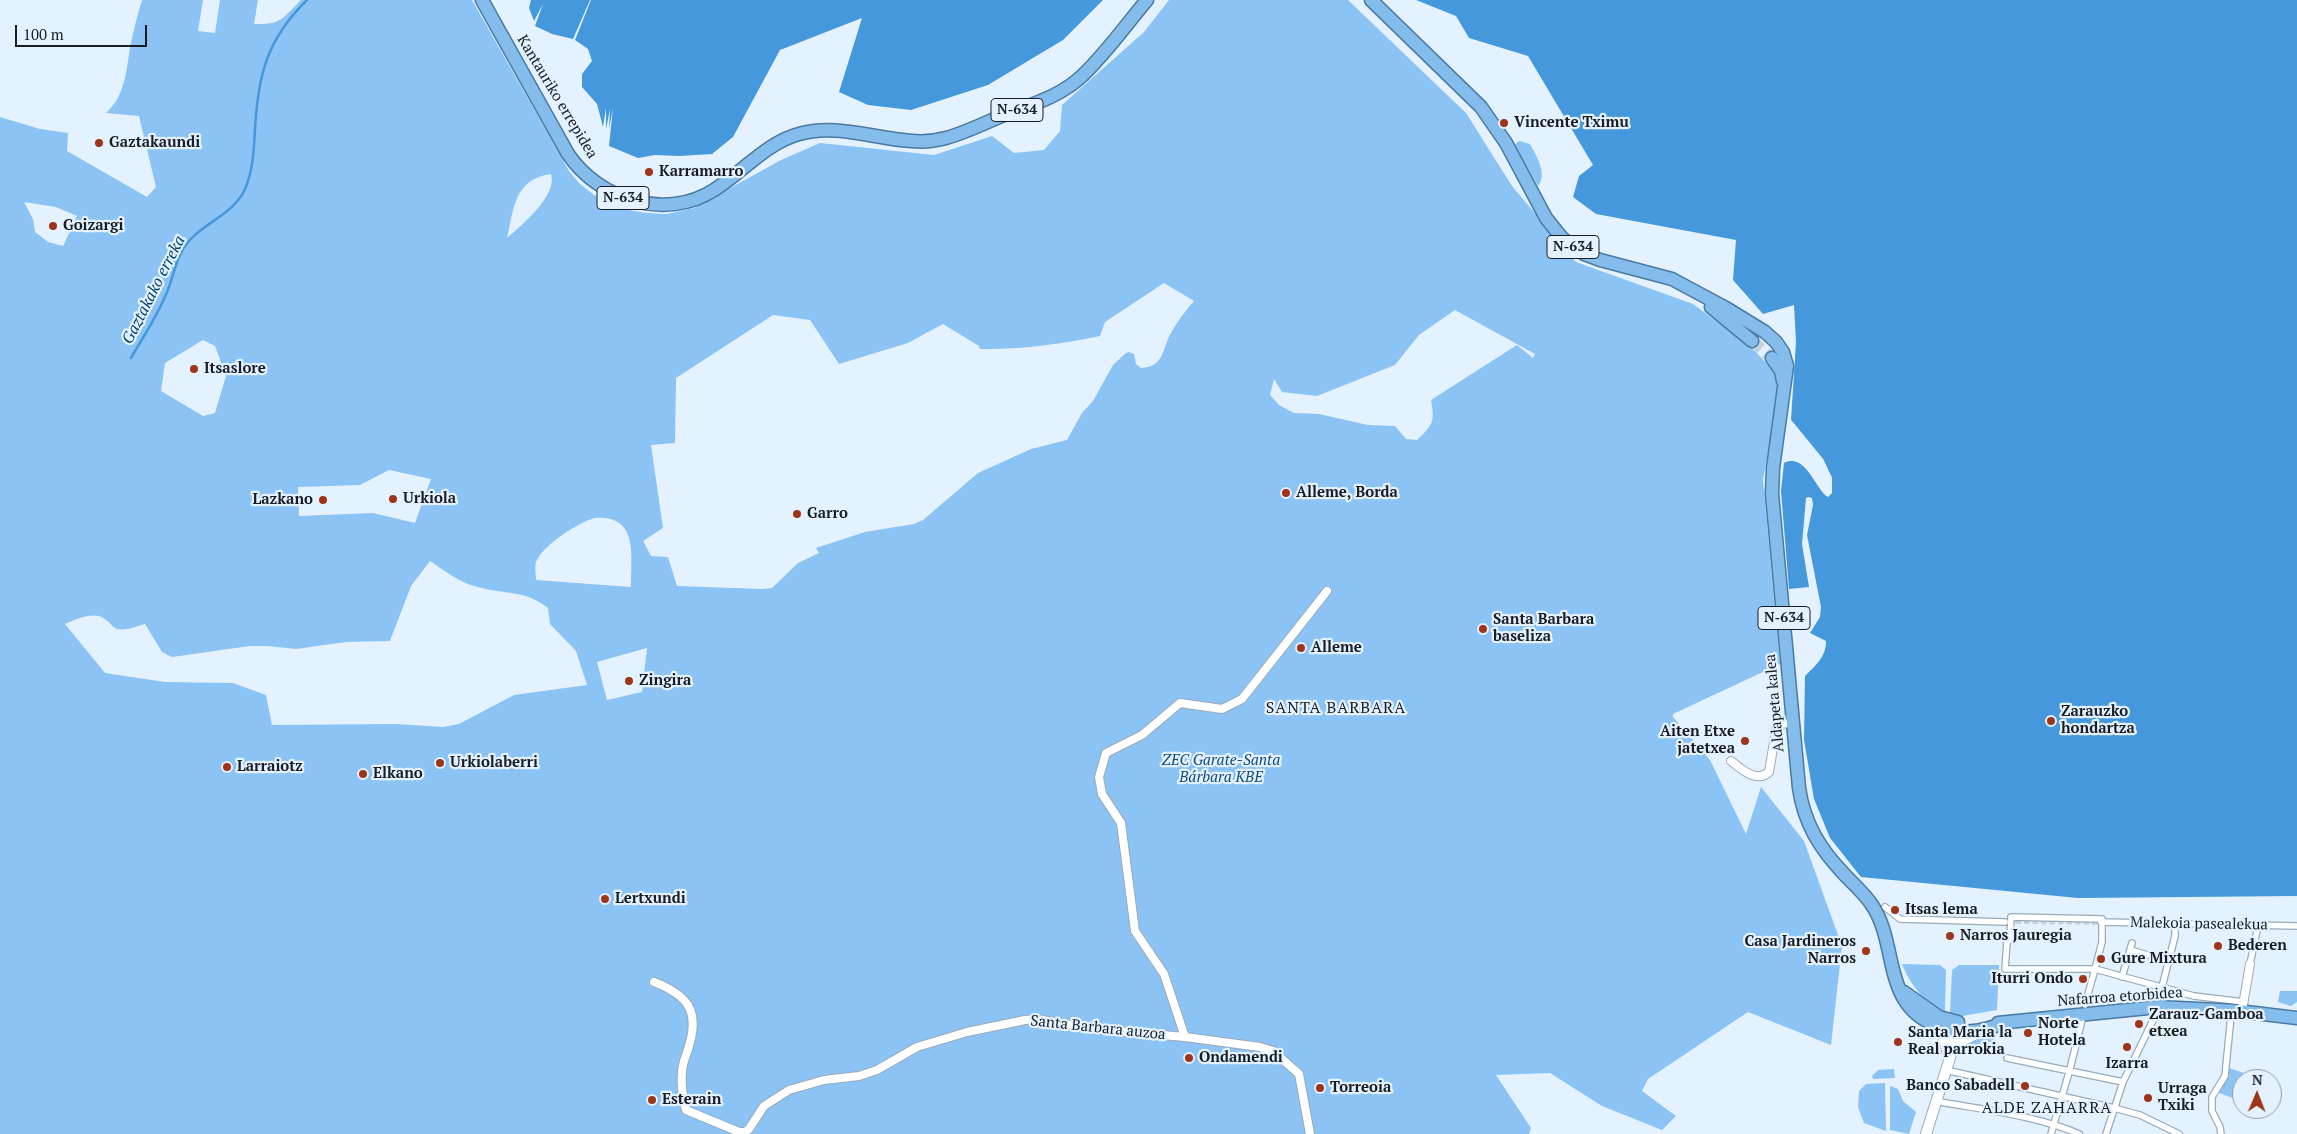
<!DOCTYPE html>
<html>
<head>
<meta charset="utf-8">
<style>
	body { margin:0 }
	#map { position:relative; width:2297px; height:1134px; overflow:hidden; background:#e4f2ff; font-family:"PT Serif",serif }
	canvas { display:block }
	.north { position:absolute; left:2232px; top:1069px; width:50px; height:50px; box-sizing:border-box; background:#e4f2ff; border:1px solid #929da7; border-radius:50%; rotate:1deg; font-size:14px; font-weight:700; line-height:20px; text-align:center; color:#171d23 }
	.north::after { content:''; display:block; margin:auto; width:18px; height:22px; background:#9d3519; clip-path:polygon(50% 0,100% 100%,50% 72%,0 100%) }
	.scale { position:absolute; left:15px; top:25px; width:132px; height:22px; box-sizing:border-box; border:2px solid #171d23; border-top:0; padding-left:6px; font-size:15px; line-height:18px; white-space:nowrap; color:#171d23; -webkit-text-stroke:4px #e4f2ff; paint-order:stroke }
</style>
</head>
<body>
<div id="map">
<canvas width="2297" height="1134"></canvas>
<div class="north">N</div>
<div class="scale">100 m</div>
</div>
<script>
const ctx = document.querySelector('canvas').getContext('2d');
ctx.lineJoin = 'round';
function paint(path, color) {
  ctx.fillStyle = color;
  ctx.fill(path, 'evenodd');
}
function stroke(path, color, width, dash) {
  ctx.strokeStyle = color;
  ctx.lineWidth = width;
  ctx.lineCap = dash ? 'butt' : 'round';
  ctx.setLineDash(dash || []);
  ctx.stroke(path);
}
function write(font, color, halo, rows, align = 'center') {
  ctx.font = font + ' "PT Serif",serif';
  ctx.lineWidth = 4.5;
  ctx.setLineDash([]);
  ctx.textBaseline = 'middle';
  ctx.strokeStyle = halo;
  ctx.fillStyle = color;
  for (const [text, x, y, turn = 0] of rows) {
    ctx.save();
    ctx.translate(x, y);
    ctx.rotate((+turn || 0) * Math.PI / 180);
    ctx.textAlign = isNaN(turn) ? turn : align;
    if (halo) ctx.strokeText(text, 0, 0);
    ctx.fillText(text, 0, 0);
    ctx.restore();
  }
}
const green = new Path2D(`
	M 142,0 L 203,0 L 198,31 L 215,33 L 220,0 L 258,0 L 254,24 C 281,25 283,18 301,0 L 472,0 L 569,171 L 580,184 L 594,195 L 629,210 L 646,213 L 667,214 L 694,208 L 781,160 L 820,143 L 934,155 L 992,136 L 1014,153 L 1044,150 L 1060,131 L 1062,105 L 1144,32 L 1169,0 L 1348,0 L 1466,113 L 1512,186 L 1576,262 L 1693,304 L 1748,344 L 1772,369 L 1779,388 L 1763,480 L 1780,664 L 1673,714 L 1673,717 L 1710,760 L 1746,834 L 1761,787 L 1804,841 L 1842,946 L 1831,1045 L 1748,1012 L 1648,1079 L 1642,1091 L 1676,1116 L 1662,1130 L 1602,1106 L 1550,1073 L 1496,1075 L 1531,1128 L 1529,1134 L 0,1134 L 0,117 L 40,129 L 68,133 L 67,151 L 147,197 L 156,187 L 139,116 L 106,113 C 128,94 126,63 132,38 C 135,25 138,13 142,0 ZM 551,174 C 558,195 522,225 507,238 C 514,209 514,179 551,174 ZM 24,202 L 56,207 L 77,216 L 63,246 L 48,242 L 35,232 L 33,219 ZM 1164,283 L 1194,301 C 1186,310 1177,322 1171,333 C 1162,348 1165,367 1141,368 L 1136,364 L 1134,354 L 1129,352 L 1126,353 L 1113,365 L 1093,401 L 1082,413 L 1067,440 L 1031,449 L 978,473 L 923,520 L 914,524 L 865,532 L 816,548 L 819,553 L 798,563 L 772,588 L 762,589 L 677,586 L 668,557 L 651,556 L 643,541 L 663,528 L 651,445 L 675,443 L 676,378 L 773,315 L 810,320 L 839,364 L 908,343 L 943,324 L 979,346 L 980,349 C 1020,350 1060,344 1100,336 L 1105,322 ZM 1455,310 L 1535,354 L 1533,358 L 1517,345 L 1431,400 C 1435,422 1433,425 1417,440 L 1406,439 L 1395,426 L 1368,425 L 1319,414 L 1294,413 L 1279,405 L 1270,395 L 1274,379 L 1282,392 L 1317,396 L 1395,365 L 1419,335 ZM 203,340 L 215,346 L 226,376 L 215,413 L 203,416 L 161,391 L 165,363 ZM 389,470 L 431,479 L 415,523 L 373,513 L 299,516 L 298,487 L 360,485 ZM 595,518 C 639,515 631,556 631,587 L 536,580 C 536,574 534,565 537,560 C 545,544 577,523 595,518 ZM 430,561 C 445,571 460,583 478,587 C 505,595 524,589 548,608 L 550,624 L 576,651 L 587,685 L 514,695 L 459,724 L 443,727 L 396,724 L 272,725 L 266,695 L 233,683 L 165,682 L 105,673 L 65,624 C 76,619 96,610 106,620 C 111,623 112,628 118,629 C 127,631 137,626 145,624 L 162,652 L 172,657 L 250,646 L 267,646 L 296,649 L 346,642 L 390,641 L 411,586 ZM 647,648 L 642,692 L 607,700 L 597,662 Z
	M 1520,141 L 1530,144 C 1536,155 1548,174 1538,186 L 1515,146 L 1517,142 Z
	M 1902,964 L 1940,965 L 1946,970 L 1945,1012 C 1923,1001 1911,986 1902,964 Z
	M 1959,965 L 1999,965 L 1997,1010 L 1962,1016 L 1950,1013 L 1952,970 Z
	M 2280,991 L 2297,991 L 2297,1002 L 2291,1006 L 2278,1002 Z
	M 1995,1032 L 1994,1042 L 1982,1042 L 1977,1046 L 1971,1044 L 1972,1041 Z
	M 2229,1068 L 2244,1073 L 2236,1099 L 2219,1093 Z
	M 1894,1069 L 1895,1078 L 1873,1079 L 1872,1076 L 1878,1070 Z
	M 1885,1083 L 1886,1131 L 1864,1123 L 1858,1107 L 1859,1091 L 1866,1084 Z
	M 1890,1086 L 1898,1089 L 1903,1101 L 1916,1112 L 1909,1134 L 1890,1130 Z`);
const water = new Path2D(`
	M 531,0 L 590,0 L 573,39 L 552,34 L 535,26 L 543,4 L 534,21 L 529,8 Z
	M 591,0 L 1103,0 L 1063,40 L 988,85 L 911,110 L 868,105 L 839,92 L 862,18 L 780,50 L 733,137 L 712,154 L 679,156 L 655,155 L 638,158 L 609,146 L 613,108 L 609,129 L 610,109 L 606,129 L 606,108 L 603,127 L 597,104 L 582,87 L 582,74 L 592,61 L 588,49 L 575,40 Z
	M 1416,0 L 2297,0 L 2297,896 L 2078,898 L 1861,877 L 1830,838 L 1814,799 L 1804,740 L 1805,676 C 1816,665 1826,657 1826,641 L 1810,633 L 1820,617 L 1821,607 L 1807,535 L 1813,505 L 1812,498 L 1808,497 L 1806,498 L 1802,544 L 1809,587 L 1789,589 L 1781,491 L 1784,463 C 1806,452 1816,491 1828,497 L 1832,493 L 1832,478 L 1823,459 L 1791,420 L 1796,342 L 1794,305 L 1763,314 L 1733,280 L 1736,240 L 1596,214 L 1573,197 L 1579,176 L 1593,165 L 1528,56 L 1469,38 L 1456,16 Z`);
const pier = new Path2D(`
	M 1791,420 L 1823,459 L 1832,478 L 1831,486 L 1829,484 L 1830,478 L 1821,460 L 1791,424 Z`);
const stream = new Path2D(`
	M 131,358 C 143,337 158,315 167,292 C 174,276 175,260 185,246 C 201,223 233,216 245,189 C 253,171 254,149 255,129 C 258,75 267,39 307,0`);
const pedestrianTunnel = new Path2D(`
	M 2007,921 L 2097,922`);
const trunkTunnel = new Path2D(`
	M 1752,341 L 1772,358`);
const pedestrian = new Path2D(`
	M 1885,907 L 1900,919 L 2005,922
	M 2011,917 L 2102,919 L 2102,942 L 2095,969 L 2005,969 L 2007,942 L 2010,940 Z
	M 2101,922 L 2297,926
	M 2130,950 L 2169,961
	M 2250,964 L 2258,926
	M 2122,977 L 2132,943
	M 2162,987 L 2175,936 L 2175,924
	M 2085,1005 L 2095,969 L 2194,996 L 2244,1002
	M 2007,1058 L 2123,1082
	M 1950,1071 L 2114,1108 L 2140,1115 L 2179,1134
	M 1941,1102 C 1985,1110 2038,1116 2079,1134
	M 2051,1134 L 2070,1069 L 2082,1020
	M 2106,1134 L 2123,1082 L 2157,1012
	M 2221,1134 L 2220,1127 L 2212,1111 L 2212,1097 L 2225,1076 L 2231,1016`);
const minor = new Path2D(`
	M 1731,761 C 1742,770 1757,783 1769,772 L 1777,724 L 1793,723
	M 654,982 C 687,995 700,1010 689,1046 C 687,1054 682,1063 682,1072 C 681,1084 683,1099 686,1110 L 739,1132 L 745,1132 L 749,1129 L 764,1106 L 789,1090 L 824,1080 L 859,1076 L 877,1070 L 917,1047 L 967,1032 L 1025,1020 L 1037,1019 L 1093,1029 L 1185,1037 L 1260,1047 L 1273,1051 L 1299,1074 L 1310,1134
	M 2242,1011 L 2250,964
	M 1185,1037 L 1164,974 L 1135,931 L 1121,823 L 1102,794 L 1099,777 L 1106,753 L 1142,735 L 1180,703 L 1222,709 L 1242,699 L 1327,591`);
const secondary = new Path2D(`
	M 1954,1045 L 1982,1031
	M 1949,1057 L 1944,1040 L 1947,1031 L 1954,1027
	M 1926,1134 L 1954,1045 L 1956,1033 L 1951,1026`);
const trunk = new Path2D(`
	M 482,0 L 568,154 C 599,200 666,221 714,190 C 743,172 766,143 799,134 C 836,123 875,139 912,141 C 923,142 935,141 946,138 C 964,133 981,125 999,117 C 1027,106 1061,97 1083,75 C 1106,53 1126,25 1147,0
	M 1371,0 L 1481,107 L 1506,143 L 1546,218 L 1562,238 L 1584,254 L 1600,260 L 1672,279 L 1726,308 L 1765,332 L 1776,342 L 1783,352 L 1787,366 L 1773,468 L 1772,494 L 1799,788 C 1804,823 1820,849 1844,874 C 1853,884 1864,893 1872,905 C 1899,945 1881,1006 1938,1026 C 1963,1035 1980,1032 2004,1023
	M 1711,307 L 1752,341
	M 1772,358 L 1781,371 L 1783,381
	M 1904,992 L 1939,1017 L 1958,1022
	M 1998,1023 L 2158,1007 L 2238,1011 L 2297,1018`);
const markers = [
	[1504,123,5,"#9d3519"],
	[99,143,5,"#9d3519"],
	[649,172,5,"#9d3519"],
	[53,226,5,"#9d3519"],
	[194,369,5,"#9d3519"],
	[1286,493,5,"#9d3519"],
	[393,499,5,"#9d3519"],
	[323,500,5,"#9d3519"],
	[797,514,5,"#9d3519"],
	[1483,629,5,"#9d3519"],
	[1301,648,5,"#9d3519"],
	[629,681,5,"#9d3519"],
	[2051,721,5,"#9d3519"],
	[1745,741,5,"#9d3519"],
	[440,763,5,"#9d3519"],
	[227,767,5,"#9d3519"],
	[363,774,5,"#9d3519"],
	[605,899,5,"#9d3519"],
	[1895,910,5,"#9d3519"],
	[1950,936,5,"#9d3519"],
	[2218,946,5,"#9d3519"],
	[1866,951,5,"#9d3519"],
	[2101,959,5,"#9d3519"],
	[2083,979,5,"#9d3519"],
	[2139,1024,5,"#9d3519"],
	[2028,1033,5,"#9d3519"],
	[1898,1042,5,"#9d3519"],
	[2127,1047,5,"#9d3519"],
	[1189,1058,5,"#9d3519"],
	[2025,1086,5,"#9d3519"],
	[1320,1088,5,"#9d3519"],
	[2148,1098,5,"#9d3519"],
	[652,1100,5,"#9d3519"]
];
const shields = [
	[1017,110,52],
	[623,198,52],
	[1573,247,52],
	[1784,618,52]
];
const shieldNames = [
	["N-634",1017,110],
	["N-634",623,198],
	["N-634",1573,247],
	["N-634",1784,618]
];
const streetNames = [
	["Kantauriko errepidea",557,97,59],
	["Aldapeta kalea",1775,703,-95],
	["Malekoia pasealekua",2199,924,1],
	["Nafarroa etorbidea",2120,997,-4],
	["Santa Barbara auzoa",1098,1028,6]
];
const poiNames = [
	["Vincente Tximu",1514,123],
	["Gaztakaundi",109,143],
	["Karramarro",659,172],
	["Goizargi",63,226],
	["Itsaslore",204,369],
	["Alleme, Borda",1296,493],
	["Urkiola",403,499],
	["Lazkano",313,500,"right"],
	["Garro",807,514],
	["Santa Barbara",1493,620],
	["baseliza",1493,637],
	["Alleme",1311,648],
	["Zingira",639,681],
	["Zarauzko",2061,712],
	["hondartza",2061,729],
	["Aiten Etxe",1735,732,"right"],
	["jatetxea",1735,749,"right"],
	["Urkiolaberri",450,763],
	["Larraiotz",237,767],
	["Elkano",373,774],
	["Lertxundi",615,899],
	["Itsas lema",1905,910],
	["Narros Jauregia",1960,936],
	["Casa Jardineros",1856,942,"right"],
	["Narros",1856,959,"right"],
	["Bederen",2228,946],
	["Gure Mixtura",2111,959],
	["Iturri Ondo",2073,979,"right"],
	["Zarauz-Gamboa",2149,1015],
	["etxea",2149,1032],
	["Norte",2038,1024],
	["Hotela",2038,1041],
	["Santa Maria la",1908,1033],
	["Real parrokia",1908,1050],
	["Ondamendi",1199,1058],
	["Izarra",2127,1064,"center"],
	["Banco Sabadell",2015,1086,"right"],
	["Torreoia",1330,1088],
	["Urraga",2158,1089],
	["Txiki",2158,1106],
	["Esterain",662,1100]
];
const parkNames = [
	["ZEC Garate-Santa",1221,761],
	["Bárbara KBE",1221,778]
];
const waterNames = [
	["Gaztakako erreka",154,290,-63]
];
const neighbourhoodNames = [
	["SANTA BARBARA",1336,708],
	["ALDE ZAHARRA",2047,1108]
];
paint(green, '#8bc3f4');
paint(water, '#4598db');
paint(pier, '#e4f2ff');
stroke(stream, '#4598db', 2.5);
stroke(pedestrianTunnel, '#c5d2de', 5.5, [5.5, 3]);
stroke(trunkTunnel, '#c5d2de', 12, [12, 6]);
stroke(pedestrian, '#99aab9', 8);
stroke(minor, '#99aab9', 10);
stroke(secondary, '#99aab9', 12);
stroke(trunk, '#4a7aa2', 15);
stroke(pedestrian, '#fff', 5.5);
stroke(minor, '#fff', 8);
stroke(secondary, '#fff', 10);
stroke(trunk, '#84bcec', 12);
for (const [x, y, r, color] of markers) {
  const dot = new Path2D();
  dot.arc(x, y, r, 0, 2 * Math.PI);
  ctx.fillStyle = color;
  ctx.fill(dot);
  stroke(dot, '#e4f2ff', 2);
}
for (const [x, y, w] of shields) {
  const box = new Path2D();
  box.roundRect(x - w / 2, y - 11.5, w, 23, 4);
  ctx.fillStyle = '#e4f2ff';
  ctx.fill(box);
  stroke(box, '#171d23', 1);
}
write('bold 14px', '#171d23', null, shieldNames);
write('15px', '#171d23', '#e4f2ff', streetNames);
write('bold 15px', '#171d23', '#e4f2ff', poiNames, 'left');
write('italic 15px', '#0d4c77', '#e4f2ff', parkNames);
write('italic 16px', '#00426d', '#e4f2ff', waterNames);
ctx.letterSpacing = '1px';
write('16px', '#171d23', '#e4f2ff', neighbourhoodNames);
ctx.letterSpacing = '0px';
</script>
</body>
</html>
